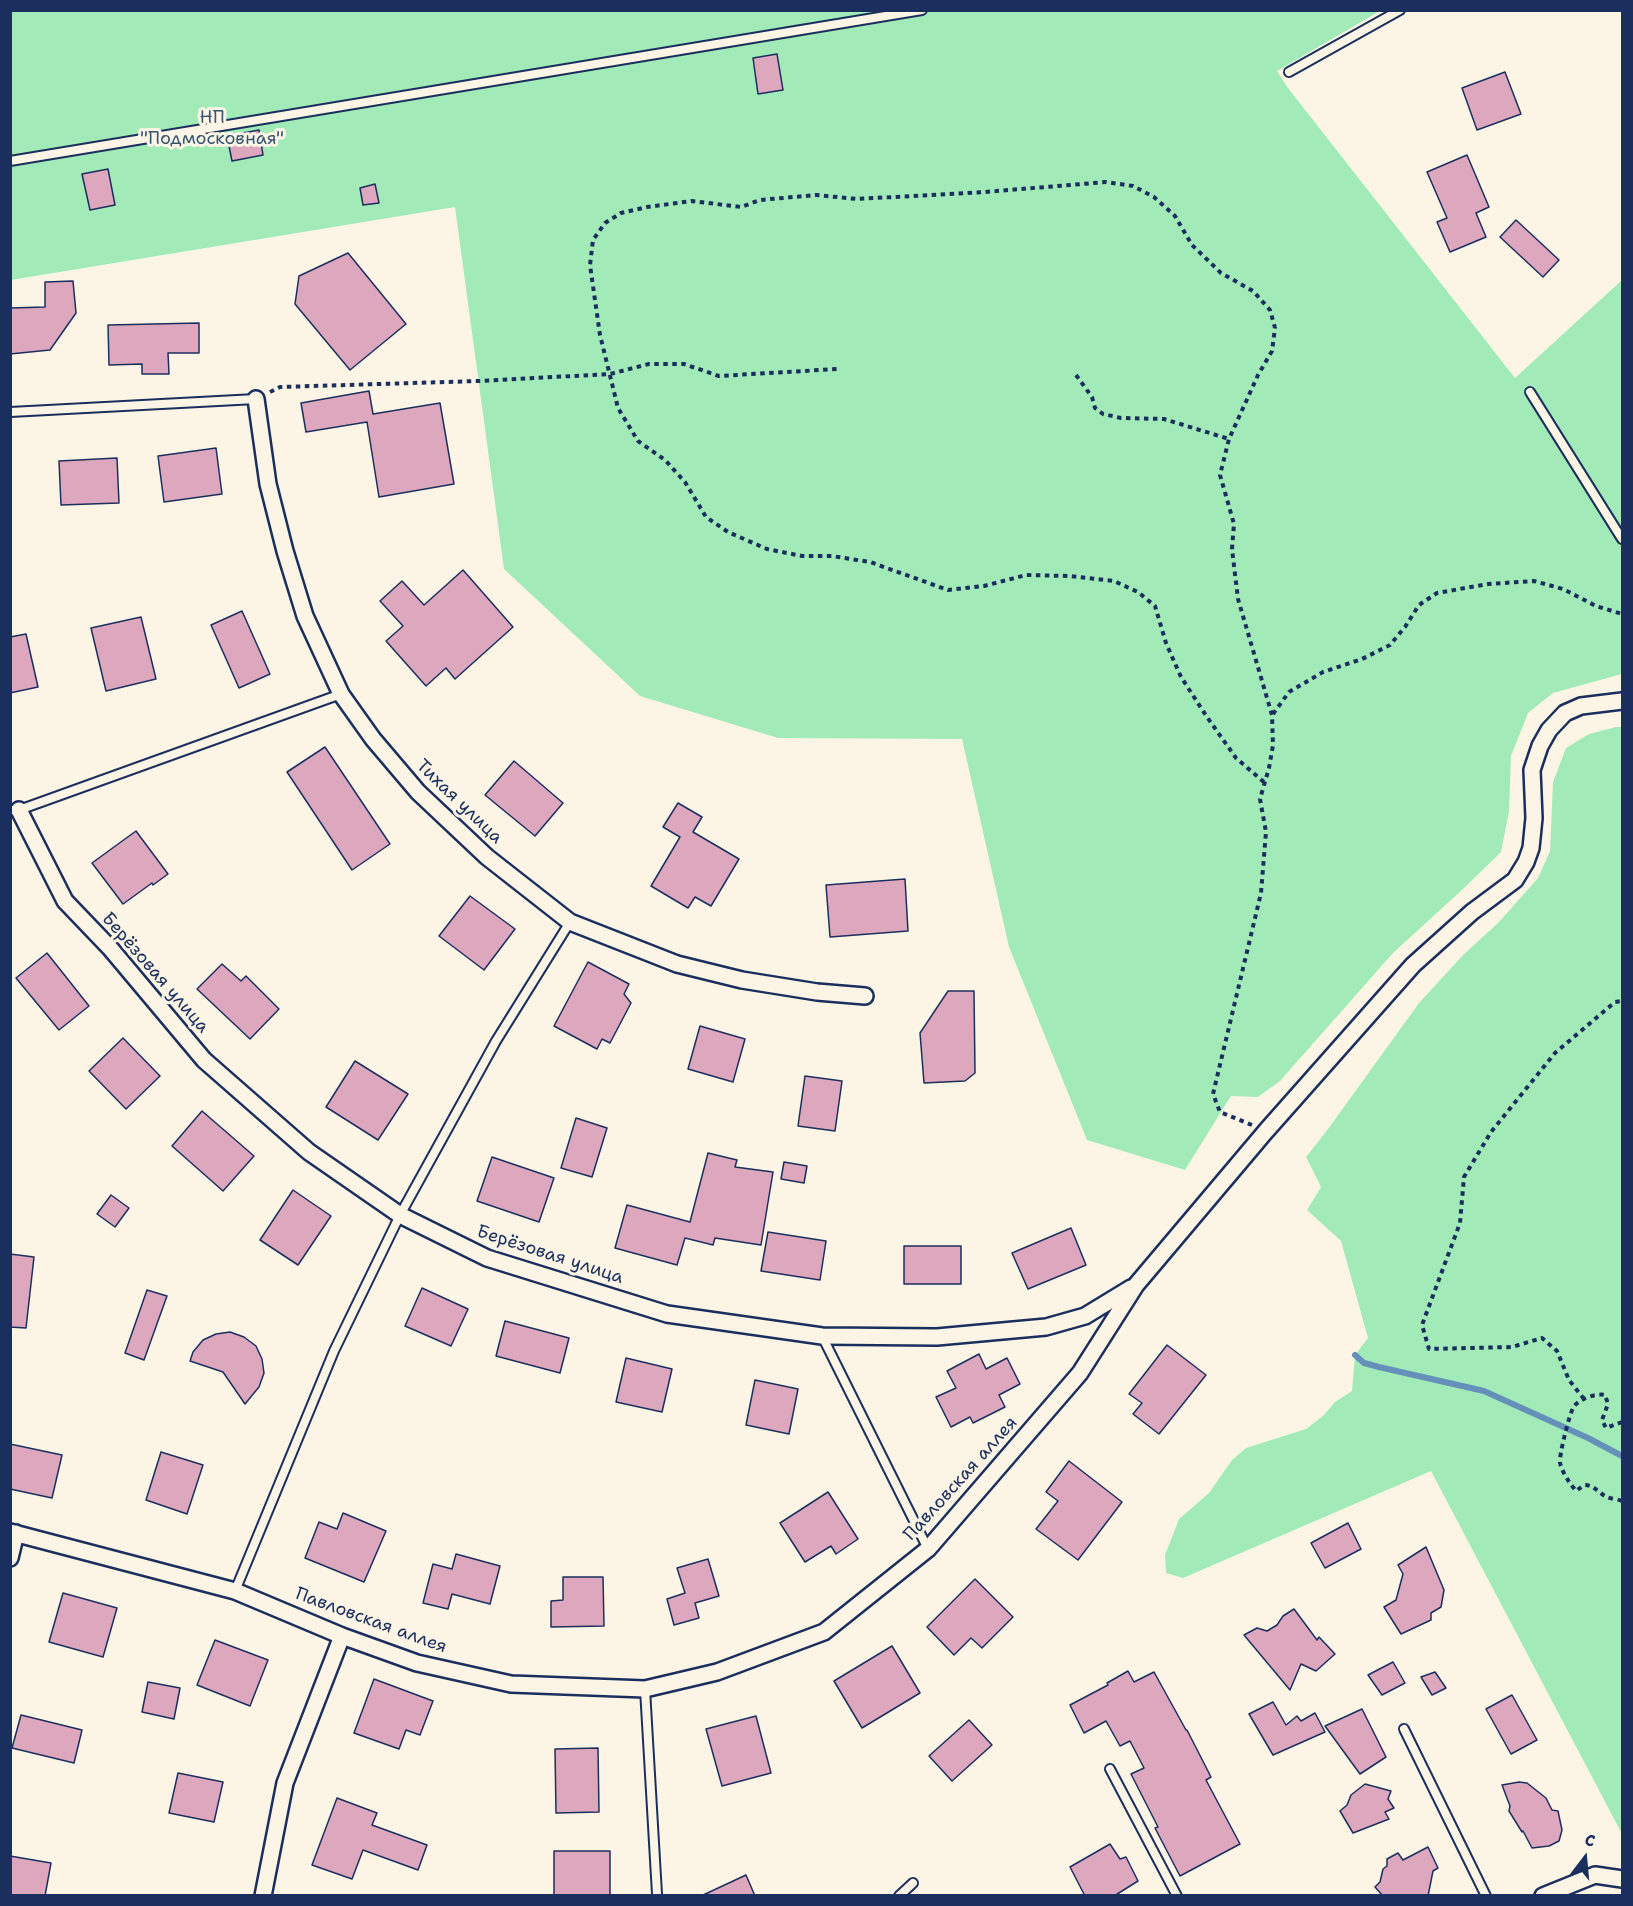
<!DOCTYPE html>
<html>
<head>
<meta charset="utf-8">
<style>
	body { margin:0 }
	#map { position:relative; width:1633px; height:1906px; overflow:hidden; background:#fcf5e5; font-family:"Shantell Sans",sans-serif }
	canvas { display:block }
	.frame { position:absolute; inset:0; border:12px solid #1b2f5e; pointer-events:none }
	.north { position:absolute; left:1555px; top:1828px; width:60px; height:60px; -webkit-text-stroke:4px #fcf5e5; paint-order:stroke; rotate:16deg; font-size:16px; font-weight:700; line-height:24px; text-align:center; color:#1b2f5e }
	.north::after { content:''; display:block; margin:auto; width:21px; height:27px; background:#1b2f5e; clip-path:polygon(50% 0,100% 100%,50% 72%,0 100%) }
</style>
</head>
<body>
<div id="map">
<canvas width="1633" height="1906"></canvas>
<div class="frame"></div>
<div class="north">С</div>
</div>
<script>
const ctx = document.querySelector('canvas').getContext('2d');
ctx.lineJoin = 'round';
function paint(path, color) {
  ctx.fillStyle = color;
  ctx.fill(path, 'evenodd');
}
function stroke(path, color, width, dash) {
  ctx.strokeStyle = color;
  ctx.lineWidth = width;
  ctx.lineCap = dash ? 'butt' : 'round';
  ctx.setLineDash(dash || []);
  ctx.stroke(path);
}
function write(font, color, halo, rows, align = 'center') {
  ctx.font = font + ' "Shantell Sans",sans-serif';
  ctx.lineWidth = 6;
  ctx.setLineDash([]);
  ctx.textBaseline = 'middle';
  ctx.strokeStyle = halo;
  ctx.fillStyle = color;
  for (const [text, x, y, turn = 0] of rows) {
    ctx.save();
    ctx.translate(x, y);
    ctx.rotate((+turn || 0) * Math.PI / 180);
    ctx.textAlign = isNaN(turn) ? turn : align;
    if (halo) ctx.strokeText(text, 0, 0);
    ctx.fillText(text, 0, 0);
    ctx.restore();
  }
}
const green = new Path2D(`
	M 10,11 L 1380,11 L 1277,71 L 1288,88 L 1515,378 L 1622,280 L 1622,674 L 1553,693 L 1528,713 L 1511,756 L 1509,811 L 1501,852 L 1462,890 L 1393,953 L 1280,1081 L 1258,1097 L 1231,1096 L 1185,1170 L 1087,1140 L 1009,947 L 962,739 L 778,738 L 640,696 L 504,569 L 455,207 L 11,280 Z
	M 1616,727 L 1622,727 L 1622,1834 L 1431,1471 L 1183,1578 L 1166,1573 L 1165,1555 L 1179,1519 L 1209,1493 L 1232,1460 L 1246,1448 L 1306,1429 L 1323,1416 L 1335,1402 L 1352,1391 L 1355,1355 L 1368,1338 L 1341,1241 L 1307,1210 L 1321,1187 L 1306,1157 L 1328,1129 L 1419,1003 L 1464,954 L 1498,923 L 1538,878 L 1550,851 L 1553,782 L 1566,748 L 1589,734 Z`);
const stream = new Path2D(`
	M 1355,1355 L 1364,1363 L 1379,1367 L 1484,1391 L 1588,1438 L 1622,1456`);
const building = new Path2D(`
	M 777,54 L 783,90 L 758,94 L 753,58 Z
	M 1505,72 L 1521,114 L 1477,130 L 1462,88 Z
	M 259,130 L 263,155 L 232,161 L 227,136 Z
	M 1467,155 L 1489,207 L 1476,213 L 1486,237 L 1450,252 L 1437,222 L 1447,218 L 1427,172 Z
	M 108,169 L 115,205 L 90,210 L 82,174 Z
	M 375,184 L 379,203 L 363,205 L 360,188 Z
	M 1516,220 L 1559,260 L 1543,277 L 1500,237 Z
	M 348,253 L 406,324 L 350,370 L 295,304 L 299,276 Z
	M 73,281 L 76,313 L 50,350 L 10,354 L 10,308 L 45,307 L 45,282 Z
	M 199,323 L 199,353 L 168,353 L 169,374 L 142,374 L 142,364 L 109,365 L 108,325 Z
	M 369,391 L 373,414 L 440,403 L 454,484 L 379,497 L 367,422 L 306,432 L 301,403 Z
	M 216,448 L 222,494 L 164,502 L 158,456 Z
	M 117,458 L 119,503 L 61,505 L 59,461 Z
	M 463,570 L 513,627 L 455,679 L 446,668 L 426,686 L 386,641 L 403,626 L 380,601 L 402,581 L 424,605 Z
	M 242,611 L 270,674 L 239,688 L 211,625 Z
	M 141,617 L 156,679 L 106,691 L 91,628 Z
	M 26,634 L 38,687 L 10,693 L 10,637 Z
	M 325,747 L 390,844 L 352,870 L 287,772 Z
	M 514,761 L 563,803 L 535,836 L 485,795 Z
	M 678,803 L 702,817 L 693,832 L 739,859 L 711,906 L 695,897 L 688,908 L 651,886 L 680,837 L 663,827 Z
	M 136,831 L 168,874 L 153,885 L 152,883 L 123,904 L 92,863 Z
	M 905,879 L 908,931 L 830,937 L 826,885 Z
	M 470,896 L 515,929 L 484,970 L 439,936 Z
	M 47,953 L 89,1006 L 59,1030 L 16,978 Z
	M 588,962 L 629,984 L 624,994 L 631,1003 L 610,1043 L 602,1039 L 597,1049 L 554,1026 Z
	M 222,964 L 241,981 L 246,976 L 279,1009 L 250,1039 L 197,989 Z
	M 948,991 L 974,991 L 975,1073 L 965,1081 L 924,1083 L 920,1033 Z
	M 700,1026 L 745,1039 L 733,1082 L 688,1069 Z
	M 123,1038 L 160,1076 L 126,1109 L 89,1071 Z
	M 355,1061 L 408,1094 L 378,1140 L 326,1107 Z
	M 805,1076 L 842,1081 L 835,1131 L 798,1126 Z
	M 202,1111 L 254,1156 L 223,1191 L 172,1146 Z
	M 576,1118 L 607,1128 L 592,1177 L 561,1168 Z
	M 708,1153 L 737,1160 L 735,1167 L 773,1172 L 761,1245 L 715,1238 L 713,1245 L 685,1238 L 677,1265 L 615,1248 L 627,1205 L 690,1222 Z
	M 492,1157 L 554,1178 L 539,1222 L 477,1201 Z
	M 784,1162 L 807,1166 L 804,1183 L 781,1179 Z
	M 293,1190 L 331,1216 L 298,1265 L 260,1240 Z
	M 111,1195 L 129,1208 L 115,1227 L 97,1214 Z
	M 1071,1228 L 1086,1265 L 1028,1289 L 1012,1253 Z
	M 768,1232 L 826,1241 L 820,1280 L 761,1271 Z
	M 904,1246 L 961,1246 L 961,1284 L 904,1284 Z
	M 10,1254 L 34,1257 L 26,1328 L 10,1327 Z
	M 422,1288 L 468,1309 L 451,1346 L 405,1326 Z
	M 147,1290 L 167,1296 L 144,1360 L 125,1353 Z
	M 505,1321 L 569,1338 L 560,1373 L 496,1356 Z
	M 230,1332 L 244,1337 L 256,1346 L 262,1359 L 264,1373 L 259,1387 L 245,1404 L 223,1372 L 190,1361 L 193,1352 L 203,1340 L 216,1334 Z
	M 1167,1345 L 1206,1375 L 1159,1434 L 1133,1414 L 1142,1403 L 1129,1394 Z
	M 979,1354 L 986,1369 L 1007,1358 L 1020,1384 L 999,1395 L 1005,1407 L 973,1423 L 970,1417 L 951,1427 L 936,1397 L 956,1388 L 947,1371 Z
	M 626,1358 L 672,1369 L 662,1412 L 616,1402 Z
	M 755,1380 L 798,1389 L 789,1434 L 746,1425 Z
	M 10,1444 L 62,1455 L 52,1498 L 10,1489 Z
	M 161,1452 L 203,1465 L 187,1514 L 146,1500 Z
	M 1069,1461 L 1122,1502 L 1078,1560 L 1036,1529 L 1058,1501 L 1046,1492 Z
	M 828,1492 L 858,1539 L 836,1554 L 831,1546 L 805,1562 L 780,1523 Z
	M 343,1513 L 386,1531 L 364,1582 L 305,1558 L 319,1522 L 337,1529 Z
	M 1348,1523 L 1361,1549 L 1325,1568 L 1311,1543 Z
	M 1426,1547 L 1444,1590 L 1441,1607 L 1431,1613 L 1431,1620 L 1401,1634 L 1384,1607 L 1396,1600 L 1403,1574 L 1398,1565 Z
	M 456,1554 L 500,1566 L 490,1604 L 452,1594 L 448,1609 L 423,1603 L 433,1564 L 452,1569 Z
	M 708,1559 L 719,1596 L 695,1603 L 699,1618 L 674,1625 L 667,1599 L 685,1593 L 677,1568 Z
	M 563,1577 L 603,1577 L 604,1626 L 551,1627 L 551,1601 L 563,1600 Z
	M 975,1579 L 1013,1617 L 982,1648 L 971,1638 L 954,1655 L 927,1627 Z
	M 63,1593 L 117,1608 L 103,1657 L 49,1642 Z
	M 1294,1609 L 1317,1640 L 1319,1637 L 1335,1654 L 1316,1671 L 1301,1664 L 1290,1690 L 1244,1635 L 1257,1628 L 1267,1631 L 1277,1625 L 1283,1616 Z
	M 215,1640 L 268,1660 L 250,1706 L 197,1685 Z
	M 892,1646 L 920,1693 L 862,1728 L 834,1681 Z
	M 1393,1662 L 1405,1683 L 1382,1695 L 1368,1675 Z
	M 1128,1671 L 1134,1682 L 1154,1672 L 1186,1730 L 1187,1730 L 1211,1777 L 1206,1780 L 1240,1844 L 1180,1876 L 1155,1828 L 1158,1827 L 1131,1774 L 1144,1768 L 1130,1741 L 1120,1746 L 1106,1721 L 1084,1733 L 1070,1705 L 1108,1685 L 1107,1683 Z
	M 1435,1672 L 1446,1688 L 1432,1695 L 1421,1677 Z
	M 374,1679 L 433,1701 L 420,1735 L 406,1730 L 399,1749 L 354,1733 Z
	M 148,1682 L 180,1688 L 174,1719 L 142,1712 Z
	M 1512,1695 L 1537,1740 L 1511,1754 L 1486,1709 Z
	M 1273,1702 L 1286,1725 L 1297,1716 L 1301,1721 L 1315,1713 L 1325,1732 L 1273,1755 L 1249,1714 Z
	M 1362,1709 L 1386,1757 L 1360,1774 L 1325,1726 Z
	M 21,1715 L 82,1730 L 74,1763 L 12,1748 Z
	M 756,1716 L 771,1773 L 722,1786 L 706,1729 Z
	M 969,1720 L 992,1745 L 952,1781 L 929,1756 Z
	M 598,1748 L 599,1812 L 556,1813 L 555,1749 Z
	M 178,1773 L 223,1782 L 214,1822 L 169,1813 Z
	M 1519,1782 L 1527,1783 L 1546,1798 L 1552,1810 L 1558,1811 L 1562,1830 L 1559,1841 L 1549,1846 L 1532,1848 L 1523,1831 L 1522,1832 L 1509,1811 L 1510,1806 L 1502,1785 Z
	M 1365,1784 L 1391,1791 L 1388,1799 L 1394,1808 L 1385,1812 L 1389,1819 L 1353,1833 L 1340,1811 L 1347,1805 L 1351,1795 Z
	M 337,1798 L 377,1813 L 372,1825 L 427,1845 L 418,1870 L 363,1850 L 352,1879 L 312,1865 Z
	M 1110,1844 L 1120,1859 L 1126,1857 L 1138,1881 L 1114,1896 L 1085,1896 L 1070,1867 Z
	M 1428,1847 L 1438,1868 L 1433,1871 L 1428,1896 L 1383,1896 L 1375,1887 L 1380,1882 L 1383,1869 L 1387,1866 L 1387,1859 L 1398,1853 L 1403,1860 Z
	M 554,1851 L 610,1851 L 610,1896 L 554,1896 Z
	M 10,1856 L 51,1863 L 45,1896 L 10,1896 Z
	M 746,1875 L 755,1896 L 701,1896 Z`);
const path = new Path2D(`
	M 1076,375 L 1092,397 L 1095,408 L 1103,414 L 1121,418 L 1164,419 L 1229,439
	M 270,392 L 280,387 L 479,381 L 610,374 L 649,364 L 684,364 L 719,376 L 837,369
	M 1273,714 L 1289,692 L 1323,672 L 1362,659 L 1390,645 L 1405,627 L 1419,605 L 1437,593 L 1488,584 L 1534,581 L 1563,589 L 1596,606 L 1622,614
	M 1252,1125 L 1220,1112 L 1213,1094 L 1261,893 L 1266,832 L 1260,799 L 1269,768 L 1273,745 L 1272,715 L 1238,599 L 1232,549 L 1234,524 L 1220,475 L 1229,439 L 1258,375 L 1272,351 L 1275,328 L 1270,310 L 1253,291 L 1221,273 L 1192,245 L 1175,216 L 1154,197 L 1133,186 L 1106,182 L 985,192 L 857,199 L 816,195 L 760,200 L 741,207 L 692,201 L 647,207 L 621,213 L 605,223 L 593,240 L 590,265 L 600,335 L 618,408 L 638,441 L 665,460 L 685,482 L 706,517 L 728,532 L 767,549 L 802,556 L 832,556 L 870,562 L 948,590 L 984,586 L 1026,575 L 1069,576 L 1114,581 L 1138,592 L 1155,606 L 1166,643 L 1181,677 L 1207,717 L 1236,758 L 1265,783
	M 1584,1399 L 1569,1380 L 1557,1351 L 1542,1338 L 1512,1347 L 1429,1349 L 1422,1325 L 1460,1223 L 1464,1177 L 1491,1132 L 1555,1053 L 1615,1002 L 1622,1001
	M 1622,1422 L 1606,1428 L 1602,1420 L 1608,1404 L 1605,1395 C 1596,1393 1578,1399 1573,1408 C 1569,1416 1559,1455 1560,1463 C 1563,1474 1569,1482 1576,1491 L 1584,1485 C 1595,1485 1598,1493 1607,1497 C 1611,1499 1618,1499 1622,1501`);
const service = new Path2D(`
	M 1289,72 L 1400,10
	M 10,161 L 922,10
	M 1530,392 L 1622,539
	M 10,412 L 256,399
	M 10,810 L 19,810 L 341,694
	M 822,1336 L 928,1549
	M 235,1591 L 334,1351 L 400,1215 L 496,1041 L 570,922
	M 645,1689 L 657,1894
	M 1404,1729 L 1486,1896
	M 1110,1769 L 1177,1896
	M 899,1896 L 913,1883`);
const minor = new Path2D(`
	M 256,399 L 268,484 L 285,551 L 305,616 L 341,694 L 373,739 L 418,792 L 487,857 L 570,922 L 677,964 L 742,980 L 817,992 L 865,996
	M 19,810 L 65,901 L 110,948 L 204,1060 L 309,1152 L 400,1215 L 487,1258 L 667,1314 L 822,1336 L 937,1337 L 1046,1327 L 1085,1316 L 1131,1288
	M 10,1532 L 235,1591 L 342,1636 L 417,1663 L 511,1684 L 645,1689 L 717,1672 L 824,1632 L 928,1549 L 1080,1373 L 1136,1285 L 1266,1131 L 1413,965 L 1472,912 L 1515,880 L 1526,862 L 1531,848 L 1534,818 L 1532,770 L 1540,746 L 1549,730 L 1565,713 L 1581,706 L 1622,701
	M 10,1558 L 16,1533
	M 263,1896 L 285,1783 L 342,1636
	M 1543,1896 L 1595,1875 L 1622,1879`);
const parkNames = [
	["НП",212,118],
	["\"Подмосковная\"",212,139]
];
const streetNames = [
	["Тихая улица",459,802,44],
	["Берёзовая улица",155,973,49],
	["Берёзовая улица",550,1255,18],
	["Павловская аллея",961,1479,-48],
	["Павловская аллея",371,1621,20]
];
paint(green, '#a2ebb9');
stroke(stream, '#6590ba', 6);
paint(building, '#dda7bd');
stroke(building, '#1b2f5e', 1.5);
stroke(service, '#1b2f5e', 12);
stroke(minor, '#1b2f5e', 20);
stroke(path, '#1b2f5e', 4, [4.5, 4.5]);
stroke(service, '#fcf5e5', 8);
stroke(minor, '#fcf5e5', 15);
write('18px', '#365570', '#fcf5e5', parkNames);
write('18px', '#1b2f5e', '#fcf5e5', streetNames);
</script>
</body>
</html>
